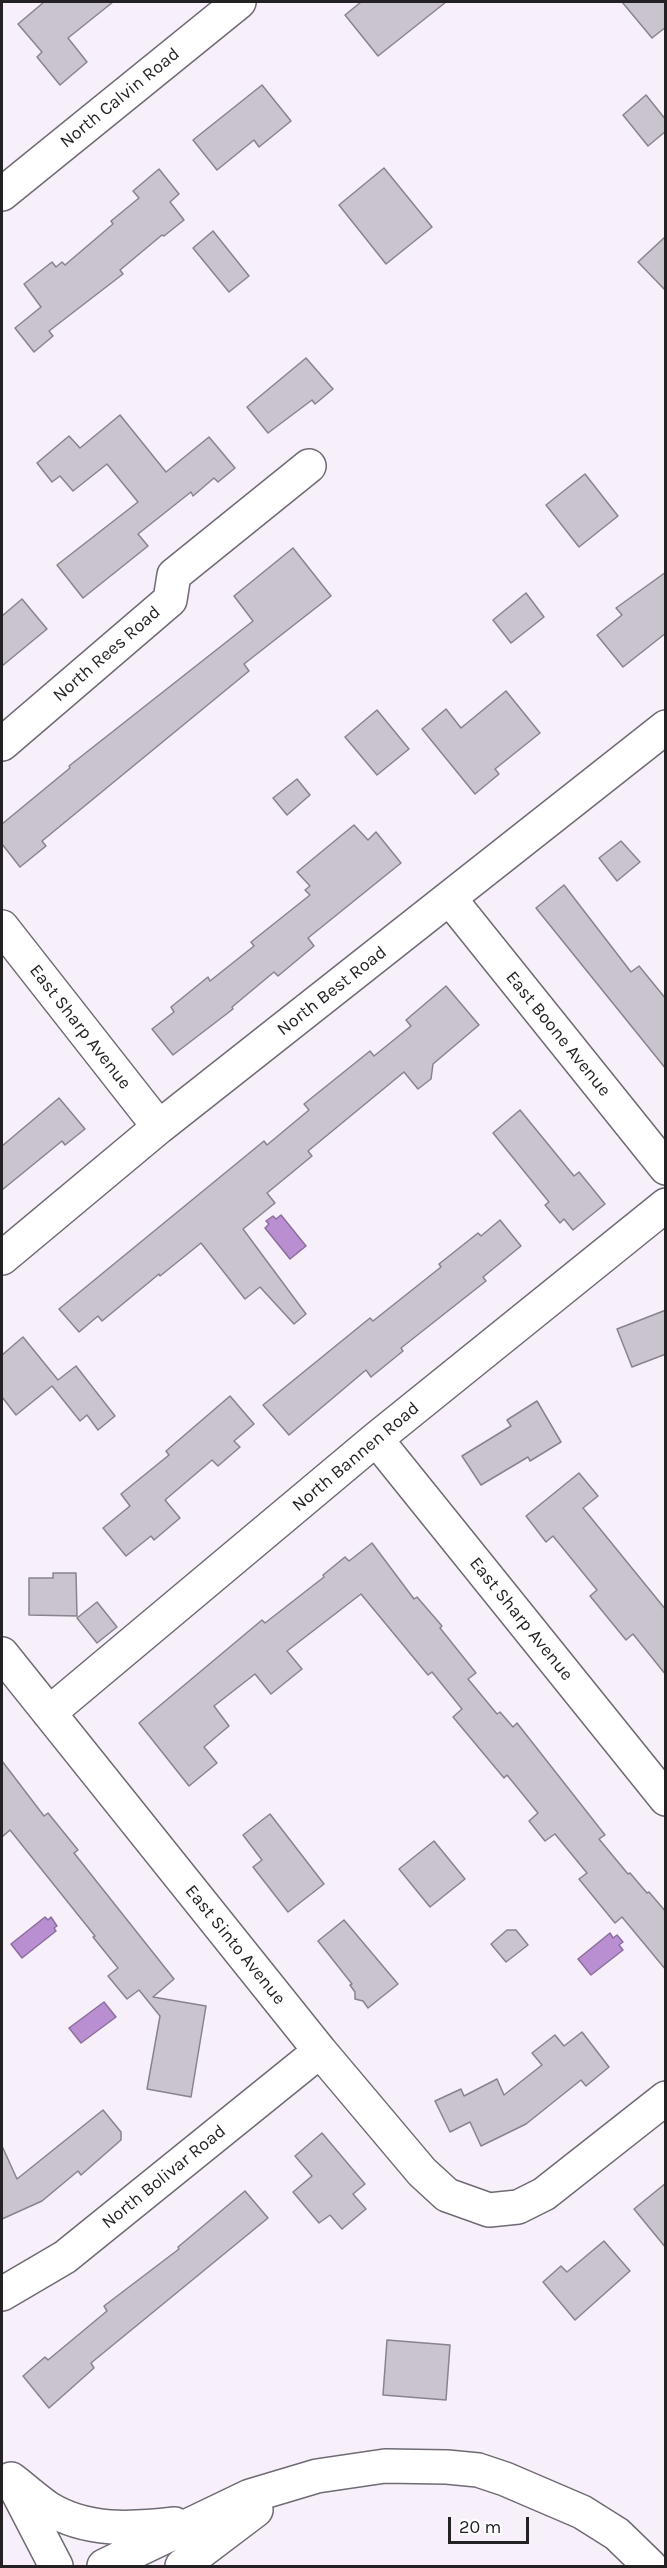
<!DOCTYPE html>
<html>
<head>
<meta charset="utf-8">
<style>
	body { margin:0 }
	#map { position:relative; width:667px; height:2568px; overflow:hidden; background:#f7f0fb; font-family:Karla,sans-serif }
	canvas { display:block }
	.frame { position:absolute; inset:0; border:3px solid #242125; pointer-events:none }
	.scale { position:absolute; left:448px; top:2517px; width:81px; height:27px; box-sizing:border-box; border:3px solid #242125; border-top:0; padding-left:8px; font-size:18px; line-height:21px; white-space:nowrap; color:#242125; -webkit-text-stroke:4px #fff; paint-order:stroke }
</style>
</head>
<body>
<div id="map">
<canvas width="667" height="2568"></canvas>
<div class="frame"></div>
<div class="scale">20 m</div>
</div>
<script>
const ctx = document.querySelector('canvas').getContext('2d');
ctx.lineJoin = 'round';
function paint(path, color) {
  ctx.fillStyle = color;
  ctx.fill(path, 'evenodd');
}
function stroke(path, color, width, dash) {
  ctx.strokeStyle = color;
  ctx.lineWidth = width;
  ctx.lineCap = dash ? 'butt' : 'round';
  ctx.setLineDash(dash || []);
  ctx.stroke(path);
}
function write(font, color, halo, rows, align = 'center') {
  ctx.font = font + ' Karla,sans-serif';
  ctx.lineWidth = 4.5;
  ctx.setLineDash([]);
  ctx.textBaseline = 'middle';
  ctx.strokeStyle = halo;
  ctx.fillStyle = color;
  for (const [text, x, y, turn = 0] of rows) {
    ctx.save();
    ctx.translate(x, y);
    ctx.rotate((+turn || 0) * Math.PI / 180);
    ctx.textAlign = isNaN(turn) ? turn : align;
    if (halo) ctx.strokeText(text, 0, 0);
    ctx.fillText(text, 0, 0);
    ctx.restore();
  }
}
const water = new Path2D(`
	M 281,1215 L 306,1246 L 290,1259 L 265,1228 L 269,1224 L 266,1221 L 273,1216 L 276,1219 Z
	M 45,1917 L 48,1920 L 51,1917 L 57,1926 L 54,1928 L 56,1931 L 22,1958 L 11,1944 Z
	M 610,1933 L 613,1938 L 617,1935 L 623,1942 L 619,1945 L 623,1950 L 591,1975 L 578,1959 Z
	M 104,2002 L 116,2017 L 81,2043 L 69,2028 Z`);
const building = new Path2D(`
	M 44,2 L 113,2 L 68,38 L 87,62 L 60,85 L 37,57 L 42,52 L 18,24 Z
	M 361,2 L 446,2 L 378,56 L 345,15 Z
	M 622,2 L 666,2 L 666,27 L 652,38 Z
	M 262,85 L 291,121 L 259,147 L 254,140 L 217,170 L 193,140 Z
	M 646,95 L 666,120 L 666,131 L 648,146 L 623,115 Z
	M 384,168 L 432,227 L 386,264 L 339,205 Z
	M 159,169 L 179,194 L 170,202 L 184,220 L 164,236 L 162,235 L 120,270 L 123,274 L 49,331 L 53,336 L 34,352 L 15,328 L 41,307 L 24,284 L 52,262 L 56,267 L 62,262 L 65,265 L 113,224 L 111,221 L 139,198 L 133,191 Z
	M 213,231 L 249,276 L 229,292 L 193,248 Z
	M 666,236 L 666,291 L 638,262 Z
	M 306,358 L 333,389 L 315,404 L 312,400 L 268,433 L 247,407 Z
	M 120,415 L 166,472 L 209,437 L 235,468 L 218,482 L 214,478 L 193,496 L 191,492 L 138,534 L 148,546 L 83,598 L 57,565 L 138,502 L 107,464 L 73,491 L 60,476 L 52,482 L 37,463 L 69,436 L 80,448 Z
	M 585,474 L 618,516 L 579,547 L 546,505 Z
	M 293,548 L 331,596 L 244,664 L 249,671 L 42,841 L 46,846 L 20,867 L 2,844 L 2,824 L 70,768 L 69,766 L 253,621 L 234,596 Z
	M 666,572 L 666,633 L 623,667 L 597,635 L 622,615 L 616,608 Z
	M 526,593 L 544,617 L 511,643 L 493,620 Z
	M 22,599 L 47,629 L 2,666 L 2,616 Z
	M 506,691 L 540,733 L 495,769 L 499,774 L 475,794 L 422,729 L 446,709 L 461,728 Z
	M 377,710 L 409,749 L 377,775 L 345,737 Z
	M 297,779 L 310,795 L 287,815 L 273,798 Z
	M 354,825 L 368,840 L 376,832 L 401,863 L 308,938 L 314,946 L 278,976 L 274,972 L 232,1007 L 233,1009 L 173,1055 L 152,1029 L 174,1012 L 171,1007 L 208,977 L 210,981 L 254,946 L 251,942 L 310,895 L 305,890 L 310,886 L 297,872 Z
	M 621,841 L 640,862 L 617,881 L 599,858 Z
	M 564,885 L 631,972 L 639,966 L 666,999 L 666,1069 L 536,908 Z
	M 446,986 L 479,1025 L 433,1064 L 431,1079 L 418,1089 L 404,1072 L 308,1151 L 312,1156 L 267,1193 L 275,1203 L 243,1229 L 306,1314 L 294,1324 L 260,1287 L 245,1299 L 201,1243 L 160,1276 L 159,1274 L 102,1321 L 98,1316 L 79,1332 L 59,1309 L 264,1141 L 267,1145 L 309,1110 L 304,1104 L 370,1051 L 374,1056 L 411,1026 L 406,1020 Z
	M 59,1098 L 85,1129 L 65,1145 L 62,1141 L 2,1190 L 2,1146 Z
	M 520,1110 L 574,1176 L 579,1172 L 605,1204 L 573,1230 L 564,1219 L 560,1223 L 545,1205 L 549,1202 L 493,1133 Z
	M 500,1220 L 521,1246 L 483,1277 L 486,1281 L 401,1348 L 403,1351 L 371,1377 L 366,1370 L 289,1435 L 263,1405 L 370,1318 L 373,1321 L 441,1267 L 439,1264 L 478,1233 L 481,1236 Z
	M 666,1310 L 666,1354 L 632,1367 L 617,1329 Z
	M 23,1337 L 58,1380 L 76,1366 L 115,1416 L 98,1430 L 87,1415 L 80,1421 L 52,1386 L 16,1415 L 2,1397 L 2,1355 Z
	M 230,1396 L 254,1424 L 234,1441 L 240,1447 L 218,1466 L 212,1460 L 165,1500 L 180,1518 L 154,1540 L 151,1536 L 126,1556 L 103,1528 L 130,1506 L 121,1494 L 169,1455 L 166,1451 Z
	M 537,1401 L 561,1442 L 530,1461 L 528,1457 L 481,1485 L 462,1456 L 511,1426 L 507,1420 Z
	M 579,1473 L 598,1496 L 583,1508 L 666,1610 L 666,1675 L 633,1634 L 626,1640 L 590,1596 L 597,1590 L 553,1536 L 546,1542 L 526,1516 Z
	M 372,1543 L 414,1599 L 417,1597 L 442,1626 L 440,1628 L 476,1673 L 468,1679 L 497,1714 L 500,1712 L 513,1727 L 517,1723 L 605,1835 L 599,1839 L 628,1874 L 630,1873 L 647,1893 L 649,1892 L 666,1912 L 666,1970 L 622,1917 L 615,1923 L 579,1879 L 587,1873 L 555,1834 L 545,1841 L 529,1821 L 538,1813 L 507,1775 L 504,1778 L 453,1717 L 462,1709 L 432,1672 L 428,1675 L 361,1594 L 287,1651 L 302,1669 L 271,1694 L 255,1674 L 214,1706 L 229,1726 L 204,1747 L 217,1763 L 189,1786 L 139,1723 L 262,1620 L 265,1623 L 324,1577 L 323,1575 L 345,1557 L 349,1561 Z
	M 53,1573 L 76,1573 L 77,1616 L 29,1615 L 29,1578 L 53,1578 Z
	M 97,1602 L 117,1627 L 97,1643 L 77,1618 Z
	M 2,1761 L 44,1816 L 48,1813 L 78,1850 L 74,1853 L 174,1979 L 153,1997 L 206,2006 L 191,2097 L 147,2089 L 160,2016 L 139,1990 L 127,1999 L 108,1976 L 118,1968 L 93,1937 L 95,1936 L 10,1830 L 2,1837 Z
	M 270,1814 L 324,1884 L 288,1912 L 253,1867 L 262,1860 L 243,1835 Z
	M 434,1841 L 465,1879 L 430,1907 L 399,1869 Z
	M 344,1920 L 398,1984 L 368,2008 L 363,2001 L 355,1999 L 355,1992 L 350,1985 L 352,1984 L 318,1941 Z
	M 507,1930 L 516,1930 L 528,1945 L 506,1962 L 491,1944 Z
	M 582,2032 L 609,2067 L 586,2086 L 581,2080 L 526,2124 L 481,2146 L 470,2122 L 450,2132 L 435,2101 L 461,2089 L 464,2096 L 497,2079 L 504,2095 L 542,2065 L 532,2053 L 555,2035 L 564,2046 Z
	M 103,2110 L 121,2132 L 121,2140 L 81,2175 L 78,2171 L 42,2201 L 2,2219 L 2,2146 L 17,2179 Z
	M 322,2133 L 365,2184 L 353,2194 L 366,2209 L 342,2229 L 330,2215 L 319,2223 L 293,2192 L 312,2176 L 295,2156 Z
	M 666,2183 L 666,2248 L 634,2209 Z
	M 245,2191 L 268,2218 L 91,2363 L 94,2368 L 49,2408 L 23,2376 L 45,2357 L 48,2360 L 107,2311 L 104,2306 L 179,2249 L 178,2247 Z
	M 604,2241 L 630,2271 L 575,2320 L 543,2282 L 561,2266 L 567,2272 Z
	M 387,2340 L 450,2345 L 446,2400 L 383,2395 Z`);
const minor = new Path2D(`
	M 2,194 L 239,2
	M 2,744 L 170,600 L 174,575 L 309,466
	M 450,899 L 666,1168
	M 2,927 L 159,1127
	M 2,1258 L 159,1127 L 666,727
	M 376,1439 L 666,1799
	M 2,1654 L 320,2051 L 422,2172 L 447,2195 L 489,2210 L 518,2207 L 544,2194 L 666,2098
	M 49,1713 L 376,1439 L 666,1205
	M 2,2294 L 65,2257 L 320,2051
	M 11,2479 C 23,2488 35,2499 48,2508 C 87,2532 132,2529 175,2524
	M 15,2487 L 56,2566
	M 104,2566 L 250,2496 L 317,2476 L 385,2466 L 447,2467 L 478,2470 L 505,2479 L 582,2512 L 617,2534 L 650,2566
	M 182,2566 L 256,2510`);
const streetNames = [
	["North Calvin Road",120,98,-39],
	["North Rees Road",107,654,-41],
	["North Best Road",332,991,-38],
	["East Sharp Avenue",80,1027,52],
	["East Boone Avenue",558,1034,51],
	["North Bannen Road",356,1457,-40],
	["East Sharp Avenue",521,1619,51],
	["East Sinto Avenue",235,1945,51],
	["North Bolivar Road",164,2177,-39]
];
paint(water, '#b98fd2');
stroke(water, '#8c6e9e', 1.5);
paint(building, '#cac4ce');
stroke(building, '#88838c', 1.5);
stroke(minor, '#6f6a73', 36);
stroke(minor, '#fff', 33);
write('18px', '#242125', '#fff', streetNames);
</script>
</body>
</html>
